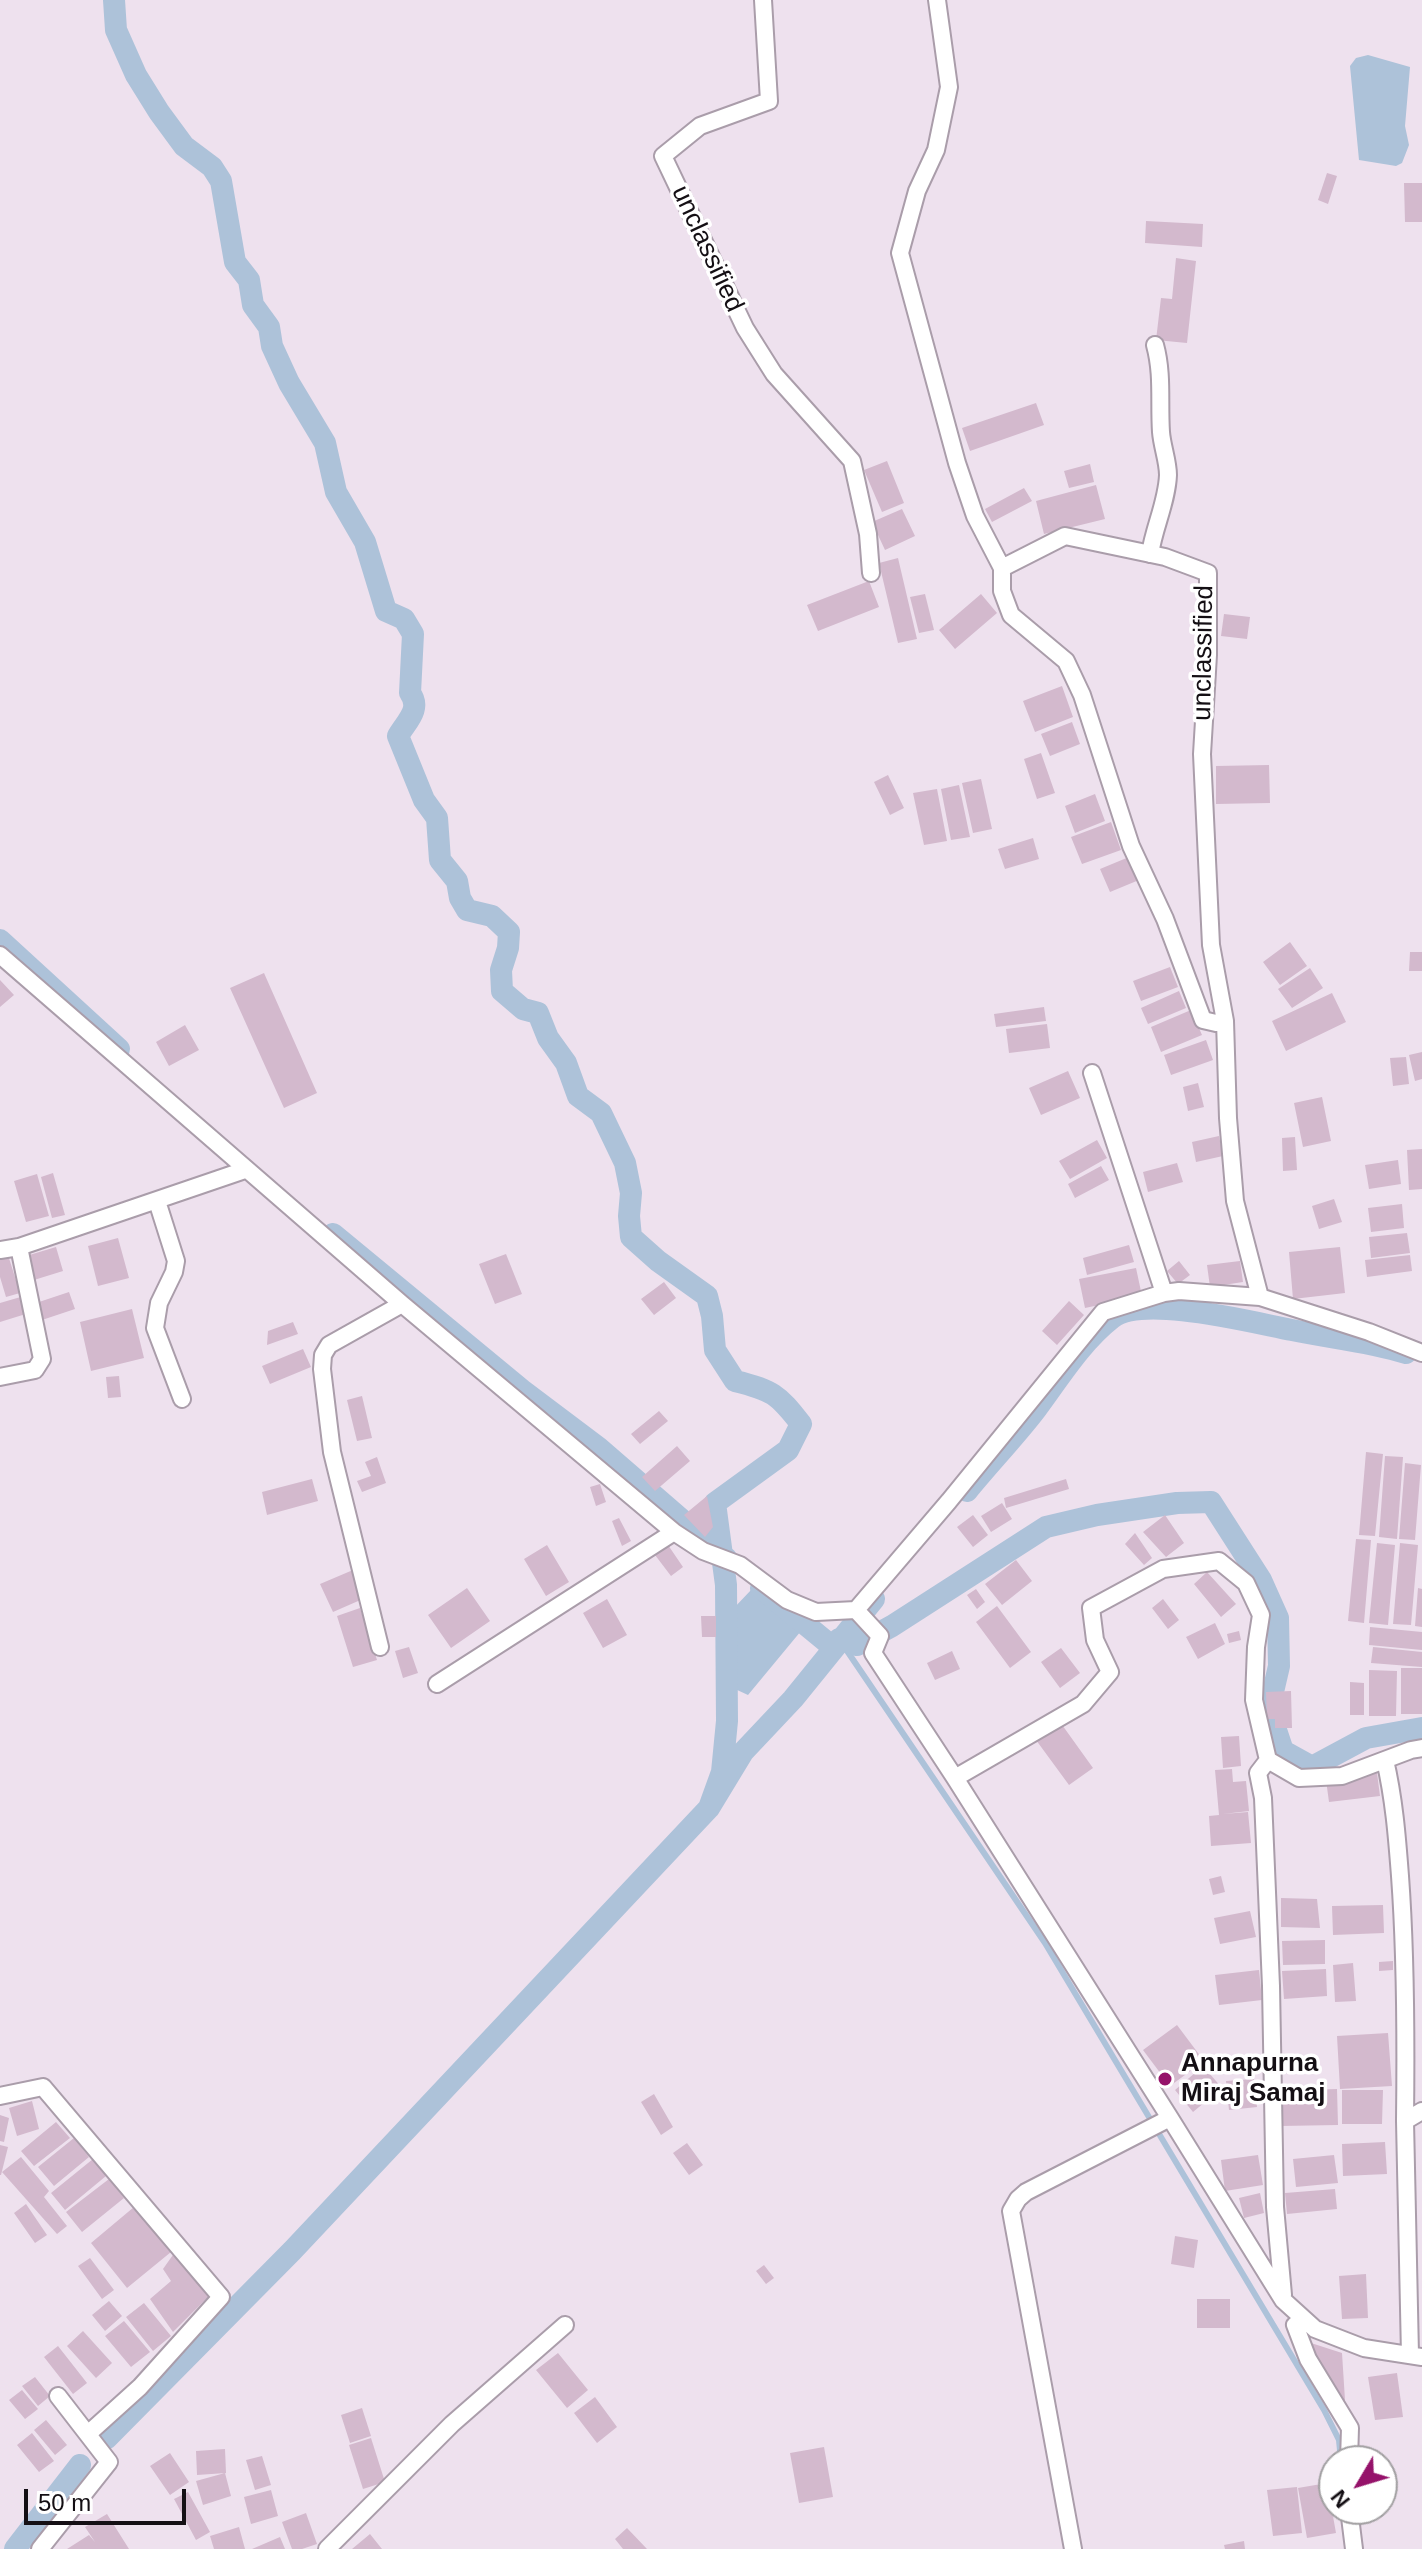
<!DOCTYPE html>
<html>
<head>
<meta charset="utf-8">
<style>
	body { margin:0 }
	#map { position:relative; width:1422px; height:2549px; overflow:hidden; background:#eee1ee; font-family:Arial,sans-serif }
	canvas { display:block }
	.north { position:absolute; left:1318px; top:2445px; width:80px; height:80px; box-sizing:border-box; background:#fff; border:2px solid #a19fa1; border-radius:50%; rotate:232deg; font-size:22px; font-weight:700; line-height:32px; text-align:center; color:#140f14 }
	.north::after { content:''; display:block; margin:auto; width:28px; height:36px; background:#95126a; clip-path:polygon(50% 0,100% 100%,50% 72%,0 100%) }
	.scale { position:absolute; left:24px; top:2489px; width:162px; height:36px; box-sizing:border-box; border:4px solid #140f14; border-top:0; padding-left:10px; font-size:24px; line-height:28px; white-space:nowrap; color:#140f14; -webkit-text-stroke:6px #fff; paint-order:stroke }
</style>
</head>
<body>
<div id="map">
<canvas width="1422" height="2549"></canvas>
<div class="north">N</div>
<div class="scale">50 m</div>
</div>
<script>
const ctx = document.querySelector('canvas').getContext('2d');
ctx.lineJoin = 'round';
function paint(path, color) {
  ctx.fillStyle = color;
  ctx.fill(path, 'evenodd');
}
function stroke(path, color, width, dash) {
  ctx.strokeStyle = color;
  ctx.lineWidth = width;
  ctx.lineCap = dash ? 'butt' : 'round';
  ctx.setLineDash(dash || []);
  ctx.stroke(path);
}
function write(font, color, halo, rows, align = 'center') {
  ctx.font = font + ' Arial,sans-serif';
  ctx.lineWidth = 7;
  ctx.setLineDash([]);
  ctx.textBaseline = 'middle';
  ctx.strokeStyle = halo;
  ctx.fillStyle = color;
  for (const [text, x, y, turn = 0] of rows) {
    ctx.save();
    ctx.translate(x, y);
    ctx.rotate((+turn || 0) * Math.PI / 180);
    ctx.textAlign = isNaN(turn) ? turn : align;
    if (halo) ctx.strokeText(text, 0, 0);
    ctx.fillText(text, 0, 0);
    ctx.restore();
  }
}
const water = new Path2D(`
	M 1368,55 L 1410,67 L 1405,126 L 1409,145 L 1402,163 L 1396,166 L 1359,160 L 1350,66 L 1356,58 Z
	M 751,1590 L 801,1631 L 748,1695 L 735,1689 L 733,1609 Z`);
const stream = new Path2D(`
	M 839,1639 L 1045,1943 L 1324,2410 L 1339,2440 L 1341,2461`);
const canal = new Path2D(`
	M 114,0 L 116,30 L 136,75 L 159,112 L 184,146 L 212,167 L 221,181 L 235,262 L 249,280 L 253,305 L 269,327 L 272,346 L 289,383 L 325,443 L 336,492 L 365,542 L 386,611 L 404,619 L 413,634 L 410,693 C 422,709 406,722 398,736 L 424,800 L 437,818 L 440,860 L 457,881 L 460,898 L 467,910 L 492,916 L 509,932 L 508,948 L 501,970 L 502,991 L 523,1009 L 538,1013 L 548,1038 L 566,1063 L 578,1096 L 601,1113 L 625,1163 L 631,1193 L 629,1216 L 631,1237 L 658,1261 L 707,1296 L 712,1316 L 715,1350 L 735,1381 C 772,1390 778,1394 801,1424 L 788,1450 L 715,1503 L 726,1585 L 727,1721 L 722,1772 L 709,1808
	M 0,940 L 119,1049
	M 333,1234 L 522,1390 L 599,1448 L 726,1558
	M 967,1491 C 989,1464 1013,1439 1034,1412 C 1058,1380 1081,1342 1112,1318 C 1143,1294 1254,1323 1292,1330 C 1330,1338 1368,1341 1406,1353
	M 761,1588 L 834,1648
	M 839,1639 L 857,1645 L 892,1626 L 1046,1527 L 1097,1515 L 1177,1503 L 1211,1502 L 1261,1580 L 1278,1618 L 1279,1666 L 1269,1709 L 1283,1751 L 1312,1767 L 1366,1738 L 1422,1728
	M 107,2438 L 292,2251 L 709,1808 L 743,1752 L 793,1699 L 874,1599
	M 15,2549 L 80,2465`);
const building = new Path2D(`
	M 1327,173 L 1337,176 L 1328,204 L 1318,200 Z
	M 1404,183 L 1422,183 L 1422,222 L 1405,222 Z
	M 1146,221 L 1203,224 L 1202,247 L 1145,243 Z
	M 1176,258 L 1196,261 L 1187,343 L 1156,340 L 1161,298 L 1172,299 Z
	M 1036,403 L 1044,425 L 970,451 L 962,428 Z
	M 887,461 L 904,503 L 882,512 L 864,470 Z
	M 1090,464 L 1094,482 L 1069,488 L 1064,471 Z
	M 1096,485 L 1105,519 L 1044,534 L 1036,501 Z
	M 1024,488 L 1032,501 L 992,522 L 985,509 Z
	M 902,509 L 915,536 L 885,550 L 872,522 Z
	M 898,558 L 917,639 L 898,643 L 879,563 Z
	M 869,581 L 879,607 L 818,631 L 807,605 Z
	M 925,594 L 934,630 L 919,633 L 910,597 Z
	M 981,594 L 997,613 L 955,649 L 939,630 Z
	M 1224,614 L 1250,617 L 1247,639 L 1221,636 Z
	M 1062,686 L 1073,717 L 1035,732 L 1023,701 Z
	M 1072,722 L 1080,744 L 1050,756 L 1041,734 Z
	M 1041,753 L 1055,793 L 1037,799 L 1024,759 Z
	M 1269,765 L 1270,803 L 1216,804 L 1216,766 Z
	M 888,775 L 904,808 L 890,815 L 874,782 Z
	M 981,779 L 992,829 L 973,833 L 962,783 Z
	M 959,785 L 970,837 L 951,840 L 941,789 Z
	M 937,789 L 947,841 L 924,845 L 913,793 Z
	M 1095,794 L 1105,821 L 1075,833 L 1065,806 Z
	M 1111,822 L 1121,850 L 1082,864 L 1071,837 Z
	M 1033,838 L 1039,859 L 1005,869 L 998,849 Z
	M 1129,857 L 1139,880 L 1110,892 L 1100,869 Z
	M 1290,942 L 1307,966 L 1280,985 L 1263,962 Z
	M 1410,952 L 1422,952 L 1422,971 L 1409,971 Z
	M 1170,967 L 1178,987 L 1141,1001 L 1133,981 Z
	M 1310,968 L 1323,988 L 1292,1008 L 1278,989 Z
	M 264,973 L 317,1093 L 284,1108 L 230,988 Z
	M 0,980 L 14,995 L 0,1007 Z
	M 1179,991 L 1186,1008 L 1148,1024 L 1141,1008 Z
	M 1332,993 L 1346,1022 L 1286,1051 L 1272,1021 Z
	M 1044,1007 L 1046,1021 L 996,1027 L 994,1014 Z
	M 1191,1010 L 1202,1035 L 1161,1052 L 1151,1027 Z
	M 1047,1024 L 1050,1048 L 1009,1053 L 1006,1029 Z
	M 185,1025 L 199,1050 L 169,1066 L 156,1042 Z
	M 1206,1040 L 1213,1060 L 1171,1075 L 1164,1055 Z
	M 1422,1052 L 1422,1079 L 1415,1081 L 1409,1055 Z
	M 1406,1057 L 1409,1084 L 1393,1086 L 1390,1058 Z
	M 1068,1071 L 1080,1098 L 1041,1115 L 1029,1088 Z
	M 1198,1083 L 1204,1107 L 1188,1111 L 1183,1087 Z
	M 1322,1097 L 1331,1141 L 1303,1147 L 1294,1103 Z
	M 1219,1136 L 1223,1156 L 1196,1162 L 1192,1142 Z
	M 1295,1137 L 1297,1170 L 1283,1171 L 1282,1138 Z
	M 1097,1140 L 1107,1158 L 1070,1179 L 1059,1161 Z
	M 1422,1149 L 1422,1189 L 1409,1190 L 1407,1150 Z
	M 1398,1160 L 1401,1184 L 1369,1189 L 1365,1165 Z
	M 1177,1163 L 1183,1182 L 1148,1192 L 1143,1172 Z
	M 1101,1166 L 1109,1180 L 1075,1198 L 1068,1184 Z
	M 53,1173 L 65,1215 L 52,1218 L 41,1177 Z
	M 37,1174 L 49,1216 L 26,1222 L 14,1181 Z
	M 1334,1199 L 1342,1222 L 1319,1229 L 1312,1206 Z
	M 1402,1204 L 1404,1228 L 1371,1232 L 1368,1208 Z
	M 1407,1233 L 1410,1253 L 1371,1258 L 1369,1237 Z
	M 118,1238 L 129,1278 L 98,1286 L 88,1246 Z
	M 1129,1245 L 1134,1262 L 1087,1275 L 1083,1258 Z
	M 56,1247 L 63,1271 L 34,1280 L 26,1256 Z
	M 1340,1247 L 1345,1293 L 1293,1299 L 1289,1252 Z
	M 506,1254 L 522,1294 L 495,1304 L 479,1264 Z
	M 8,1255 L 20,1293 L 6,1297 L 0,1277 L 0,1258 Z
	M 1410,1255 L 1412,1271 L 1367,1277 L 1365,1260 Z
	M 1179,1261 L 1190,1275 L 1178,1284 L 1167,1271 Z
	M 1240,1261 L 1243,1282 L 1210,1287 L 1207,1265 Z
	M 1136,1268 L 1142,1296 L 1085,1308 L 1079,1279 Z
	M 664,1282 L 676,1298 L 654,1315 L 641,1299 Z
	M 69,1292 L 75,1309 L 39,1321 L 33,1304 Z
	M 24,1296 L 29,1313 L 0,1322 L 0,1303 Z
	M 1069,1301 L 1084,1315 L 1057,1345 L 1042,1331 Z
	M 132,1309 L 144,1358 L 91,1371 L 80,1322 Z
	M 293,1322 L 298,1334 L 267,1345 L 268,1331 Z
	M 303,1349 L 311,1367 L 270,1384 L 262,1366 Z
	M 119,1376 L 121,1397 L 108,1398 L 106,1377 Z
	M 362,1396 L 372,1438 L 357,1441 L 347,1400 Z
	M 659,1411 L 668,1421 L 640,1444 L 631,1434 Z
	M 677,1446 L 690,1461 L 655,1491 L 642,1477 Z
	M 1366,1452 L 1383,1454 L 1375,1536 L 1359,1535 Z
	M 1385,1456 L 1403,1457 L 1397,1539 L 1379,1537 Z
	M 377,1457 L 386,1483 L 362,1492 L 357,1481 L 371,1476 L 365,1462 Z
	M 1405,1463 L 1421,1465 L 1415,1540 L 1399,1539 Z
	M 312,1479 L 318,1501 L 267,1515 L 262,1492 Z
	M 1066,1479 L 1069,1489 L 1006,1508 L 1004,1498 Z
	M 600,1484 L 606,1502 L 596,1506 L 590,1487 Z
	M 707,1496 L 713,1527 L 705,1537 L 684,1515 Z
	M 1002,1503 L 1012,1519 L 991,1532 L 981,1516 Z
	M 973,1515 L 988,1535 L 973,1547 L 957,1527 Z
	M 1165,1515 L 1184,1543 L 1166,1557 L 1143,1532 Z
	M 619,1518 L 631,1541 L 622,1546 L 612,1521 Z
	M 1135,1533 L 1152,1558 L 1144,1565 L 1125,1544 Z
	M 1356,1539 L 1371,1540 L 1364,1623 L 1348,1621 Z
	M 1377,1543 L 1395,1545 L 1388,1625 L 1369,1623 Z
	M 1400,1543 L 1418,1545 L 1411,1625 L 1393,1624 Z
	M 547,1545 L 569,1582 L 546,1596 L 524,1559 Z
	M 668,1545 L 683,1567 L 671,1576 L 655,1555 Z
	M 1016,1560 L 1032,1581 L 1002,1605 L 985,1584 Z
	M 353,1570 L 365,1598 L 333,1612 L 320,1584 Z
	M 1207,1572 L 1236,1604 L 1221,1617 L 1194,1584 Z
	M 467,1588 L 490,1621 L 451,1648 L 428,1615 Z
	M 1418,1588 L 1422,1589 L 1422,1627 L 1415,1626 Z
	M 976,1589 L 985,1602 L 977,1609 L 967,1595 Z
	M 607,1599 L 627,1635 L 603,1648 L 583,1613 Z
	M 1163,1599 L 1179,1620 L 1168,1629 L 1152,1608 Z
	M 997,1606 L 1031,1652 L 1010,1668 L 976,1622 Z
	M 360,1608 L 377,1660 L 353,1667 L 337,1616 Z
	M 701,1616 L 716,1616 L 716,1637 L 702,1637 Z
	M 1215,1623 L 1225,1644 L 1198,1659 L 1186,1637 Z
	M 1370,1627 L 1422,1632 L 1422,1650 L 1369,1645 Z
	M 1239,1631 L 1241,1640 L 1229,1643 L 1227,1634 Z
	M 409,1647 L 418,1673 L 403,1678 L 395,1651 Z
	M 1373,1647 L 1422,1652 L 1422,1667 L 1371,1663 Z
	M 1061,1648 L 1080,1673 L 1060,1688 L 1041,1662 Z
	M 952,1651 L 960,1669 L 935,1680 L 927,1663 Z
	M 1401,1668 L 1422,1668 L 1422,1714 L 1401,1714 Z
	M 1369,1670 L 1397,1671 L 1396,1716 L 1369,1716 Z
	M 1350,1682 L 1364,1683 L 1364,1715 L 1350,1715 Z
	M 1291,1691 L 1292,1728 L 1275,1728 L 1275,1719 L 1267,1719 L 1266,1692 Z
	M 1060,1722 L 1093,1768 L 1069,1785 L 1036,1740 Z
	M 1239,1736 L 1241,1766 L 1223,1768 L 1221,1737 Z
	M 1232,1769 L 1233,1782 L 1246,1781 L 1249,1811 L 1223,1814 L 1248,1812 L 1251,1843 L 1211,1846 L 1209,1816 L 1219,1815 L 1215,1770 Z
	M 1377,1773 L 1380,1796 L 1329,1802 L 1326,1780 Z
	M 1221,1876 L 1225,1892 L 1213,1895 L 1209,1879 Z
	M 1281,1898 L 1317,1899 L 1320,1928 L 1281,1927 Z
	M 1383,1905 L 1384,1933 L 1333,1935 L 1332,1906 Z
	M 1250,1911 L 1256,1937 L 1220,1944 L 1214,1918 Z
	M 1325,1940 L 1325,1964 L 1283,1965 L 1282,1941 Z
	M 1393,1961 L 1393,1970 L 1379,1971 L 1379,1962 Z
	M 1353,1963 L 1356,2001 L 1335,2002 L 1333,1965 Z
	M 1326,1969 L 1327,1996 L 1284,1999 L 1282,1971 Z
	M 1259,1970 L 1262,2000 L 1219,2005 L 1215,1975 Z
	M 1177,2025 L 1204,2061 L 1170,2086 L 1143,2050 Z
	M 1388,2033 L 1392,2086 L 1340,2089 L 1337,2036 Z
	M 1203,2066 L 1222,2088 L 1193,2112 L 1175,2090 Z
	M 1254,2079 L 1257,2107 L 1229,2110 L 1226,2081 Z
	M 1337,2089 L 1338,2125 L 1280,2126 L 1279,2091 Z
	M 1342,2090 L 1383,2090 L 1382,2124 L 1342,2124 Z
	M 654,2094 L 673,2127 L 661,2135 L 641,2102 Z
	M 32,2101 L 39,2129 L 17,2136 L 9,2108 Z
	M 0,2115 L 9,2118 L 4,2142 L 0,2141 Z
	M 56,2122 L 70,2138 L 34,2166 L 21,2151 Z
	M 74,2138 L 89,2157 L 54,2186 L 38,2167 Z
	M 1385,2142 L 1387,2174 L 1343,2176 L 1342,2144 Z
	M 687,2143 L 703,2165 L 689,2175 L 673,2153 Z
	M 0,2145 L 8,2147 L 1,2175 L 0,2175 Z
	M 1258,2155 L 1263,2185 L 1225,2191 L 1221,2160 Z
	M 1334,2155 L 1338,2183 L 1296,2187 L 1293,2159 Z
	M 21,2157 L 49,2191 L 44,2197 L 67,2226 L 57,2234 L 2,2172 Z
	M 93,2159 L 106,2176 L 65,2210 L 51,2193 Z
	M 109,2179 L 124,2198 L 82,2232 L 66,2212 Z
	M 1335,2189 L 1337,2209 L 1287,2214 L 1285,2193 Z
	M 1260,2193 L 1264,2213 L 1244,2218 L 1239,2198 Z
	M 26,2204 L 47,2235 L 35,2243 L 14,2213 Z
	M 134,2207 L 171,2252 L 127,2288 L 91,2243 Z
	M 1175,2236 L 1198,2240 L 1194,2268 L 1171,2264 Z
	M 175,2252 L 210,2295 L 173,2332 L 150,2299 L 171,2281 L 163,2269 Z
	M 90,2258 L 114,2290 L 102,2299 L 78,2266 Z
	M 764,2265 L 774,2278 L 766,2284 L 756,2271 Z
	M 1366,2274 L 1368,2318 L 1342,2319 L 1339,2276 Z
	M 1197,2299 L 1230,2299 L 1230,2328 L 1197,2328 Z
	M 109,2301 L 122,2316 L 105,2331 L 92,2315 Z
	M 144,2303 L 171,2336 L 153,2351 L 126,2317 Z
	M 124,2321 L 150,2352 L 131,2367 L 105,2336 Z
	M 83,2331 L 112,2363 L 96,2378 L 67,2346 Z
	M 1311,2343 L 1342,2353 L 1345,2400 L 1338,2404 L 1320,2370 Z
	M 58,2346 L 87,2383 L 73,2394 L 44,2357 Z
	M 558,2353 L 588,2390 L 567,2408 L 536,2370 Z
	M 1397,2373 L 1403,2417 L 1375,2420 L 1368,2377 Z
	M 35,2377 L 50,2396 L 38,2406 L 22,2386 Z
	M 22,2390 L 38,2409 L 25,2419 L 9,2400 Z
	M 595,2397 L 617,2427 L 597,2443 L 574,2413 Z
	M 362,2408 L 371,2436 L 350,2443 L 341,2415 Z
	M 46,2420 L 67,2445 L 55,2455 L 34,2430 Z
	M 32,2433 L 54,2461 L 39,2472 L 17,2445 Z
	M 371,2438 L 385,2482 L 363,2489 L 349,2445 Z
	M 824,2447 L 833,2497 L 799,2503 L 790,2453 Z
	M 225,2449 L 226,2473 L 197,2475 L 196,2451 Z
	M 170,2453 L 189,2482 L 170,2495 L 150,2466 Z
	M 262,2456 L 271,2485 L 255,2490 L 246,2460 Z
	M 225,2473 L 231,2496 L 203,2505 L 196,2481 Z
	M 1327,2483 L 1336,2533 L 1307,2538 L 1298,2488 Z
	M 1297,2487 L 1302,2533 L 1273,2536 L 1267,2490 Z
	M 271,2490 L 278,2516 L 251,2524 L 244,2497 Z
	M 188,2492 L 210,2532 L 196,2540 L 174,2499 Z
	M 306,2513 L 317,2544 L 302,2549 L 292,2549 L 282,2522 Z
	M 107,2514 L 129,2549 L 67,2549 L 89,2535 L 95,2542 L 85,2527 Z
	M 239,2527 L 245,2549 L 214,2549 L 210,2536 Z
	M 627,2528 L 647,2549 L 623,2549 L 615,2539 Z
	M 370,2534 L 382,2549 L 352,2549 Z
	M 280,2537 L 285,2549 L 252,2549 Z
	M 1244,2541 L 1245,2549 L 1225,2549 L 1224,2545 Z`);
const minor = new Path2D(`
	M 763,0 L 769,101 L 700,126 L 663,156 L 745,328 L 774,374 L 852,461 L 868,534 L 871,573
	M 937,0 L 949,87 L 936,150 L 917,191 L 900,253 L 957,463 L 975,516 L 1002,568 L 1065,536 L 1165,557 L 1208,573 L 1208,655 L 1202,754 L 1211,945 L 1225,1021 L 1228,1118 L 1235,1201 L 1260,1297
	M 1150,554 C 1154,527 1167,502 1168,475 C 1168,461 1162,446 1161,432 C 1159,402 1163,374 1155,345
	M 1002,568 L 1002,591 L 1011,615 L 1066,661 L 1082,695 L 1131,846 L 1165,919 L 1203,1020 L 1216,1023 L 1225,1021
	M 0,955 L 402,1304 L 674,1532 L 703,1551 L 740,1565 L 787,1600 L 816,1612 L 856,1610 L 949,1501 L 1103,1312 L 1164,1293 L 1179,1291 L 1260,1297 L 1369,1332 L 1422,1353
	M 1092,1073 L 1164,1293
	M 157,1201 L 176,1261 L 174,1272 L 159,1303 L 155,1328 L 182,1399
	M 19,1247 L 245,1170
	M 0,1250 L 19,1247 L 42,1359 L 35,1370 L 0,1377
	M 856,1610 L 880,1636 L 873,1653 L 955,1778 L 1170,2118 L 1283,2300 L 1315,2329 L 1364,2348 L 1422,2357
	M 380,1647 L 332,1452 L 322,1369 L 323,1355 L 329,1345 L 402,1304
	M 437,1684 L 674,1532
	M 1268,1760 L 1258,1773 L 1263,1798 L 1271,1986 L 1275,2207 L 1283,2295
	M 1385,1760 C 1394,1799 1397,1836 1400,1876 C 1406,1957 1406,2039 1405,2121
	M 955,1778 L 1083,1704 L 1110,1672 L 1095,1640 L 1091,1608 L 1163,1569 L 1219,1561 L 1246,1583 L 1261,1615 L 1256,1647 L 1254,1700 L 1268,1760 L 1299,1778 L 1342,1776 L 1411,1750 L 1422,1748
	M 0,2096 L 43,2087 L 221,2297 L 140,2387 L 89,2433
	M 1303,2318 L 1295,2325 L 1308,2359 L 1350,2428 L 1349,2461
	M 1410,2355 L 1405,2121 L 1422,2111
	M 1349,2509 L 1354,2549
	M 40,2549 L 109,2462 L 58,2396
	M 327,2549 L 452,2424 L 565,2325
	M 1073,2549 L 1011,2211 L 1018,2199 L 1026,2192 L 1170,2118`);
const markers = [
	[1165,2079,8,"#95126a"]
];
const streetNames = [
	["unclassified",707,249,65],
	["unclassified",1204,653,-89]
];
const poiNames = [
	["Annapurna",1181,2064],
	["Miraj Samaj",1181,2094]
];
paint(water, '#adc2d9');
stroke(stream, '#adc2d9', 6);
stroke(canal, '#adc2d9', 22);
paint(building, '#d3b9cd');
stroke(minor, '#aa9daa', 20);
stroke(minor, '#fff', 16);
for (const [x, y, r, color] of markers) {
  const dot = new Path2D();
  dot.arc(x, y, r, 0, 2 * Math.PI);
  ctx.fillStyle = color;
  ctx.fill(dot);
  stroke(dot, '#fff', 3);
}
write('26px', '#140f14', '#fff', streetNames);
write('bold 26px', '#140f14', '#fff', poiNames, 'left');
</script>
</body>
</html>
